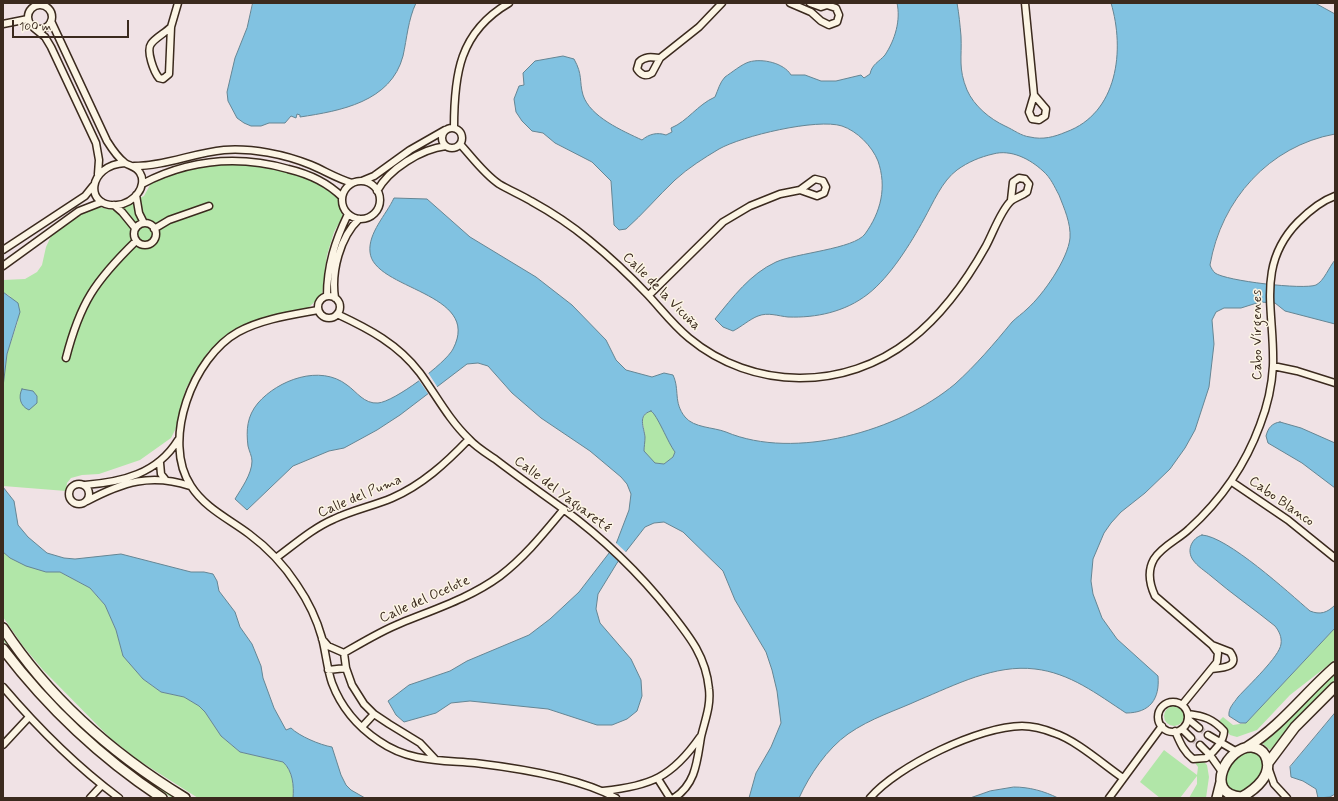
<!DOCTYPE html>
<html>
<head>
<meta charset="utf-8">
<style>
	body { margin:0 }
	#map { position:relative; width:1338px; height:801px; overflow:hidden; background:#f0e2e5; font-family:Mynerve,sans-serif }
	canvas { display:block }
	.frame { position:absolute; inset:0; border:4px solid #3b2a1e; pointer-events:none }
	.scale { position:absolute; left:12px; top:20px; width:117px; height:18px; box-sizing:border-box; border:2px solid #3b2a1e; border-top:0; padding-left:5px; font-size:12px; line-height:14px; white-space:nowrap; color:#3b2a1e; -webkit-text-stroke:3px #fcf5e5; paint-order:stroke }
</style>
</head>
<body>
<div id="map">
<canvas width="1338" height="801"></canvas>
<div class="frame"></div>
<div class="scale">100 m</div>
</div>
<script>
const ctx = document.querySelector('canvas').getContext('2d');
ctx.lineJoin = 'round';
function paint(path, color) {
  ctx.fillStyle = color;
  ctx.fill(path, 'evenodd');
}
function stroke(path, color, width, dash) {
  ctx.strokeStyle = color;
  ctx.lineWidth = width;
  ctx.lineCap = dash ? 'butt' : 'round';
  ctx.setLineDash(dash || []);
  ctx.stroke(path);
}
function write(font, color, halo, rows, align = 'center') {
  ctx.font = font + ' Mynerve,sans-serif';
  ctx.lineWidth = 3;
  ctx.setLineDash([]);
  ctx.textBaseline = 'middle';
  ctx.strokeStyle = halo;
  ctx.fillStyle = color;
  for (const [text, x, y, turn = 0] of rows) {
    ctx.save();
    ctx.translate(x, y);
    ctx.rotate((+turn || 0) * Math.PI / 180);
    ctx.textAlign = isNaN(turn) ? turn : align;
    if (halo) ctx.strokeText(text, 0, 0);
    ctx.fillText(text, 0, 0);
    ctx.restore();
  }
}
const green = new Path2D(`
	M 239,163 C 266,168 321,175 338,198 C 341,202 341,211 343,216 L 334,232 L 327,255 L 322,295 L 308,308 L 266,318 L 233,330 L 208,352 L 186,388 L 176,428 L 171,438 L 140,460 L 99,474 L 82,475 L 71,478 L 67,483 L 66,491 L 3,486 L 3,387 L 7,354 L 18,321 L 10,296 L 3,292 L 3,280 L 25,279 L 37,272 L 42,265 L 46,247 L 52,234 L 83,212 L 99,207 L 114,210 L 144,196 L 151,183 L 172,173 L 196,167 Z
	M 651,411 L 657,416 L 675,452 L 673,457 L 664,464 L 654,463 L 644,451 C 644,446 645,440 645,435 C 644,425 638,415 651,411 Z
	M 3,552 L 10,558 L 46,572 L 60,572 L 90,588 L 105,605 L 116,630 L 123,655 L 143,679 L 161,692 L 184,697 L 199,706 L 205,712 L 221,736 L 240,752 L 283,762 C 293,771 294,786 293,798 L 198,798 L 138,760 L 109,737 L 43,670 L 23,646 L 3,617 Z
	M 1335,628 L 1335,660 L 1290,695 L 1257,730 L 1237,737 L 1230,735 L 1219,721 L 1223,717 L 1233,725 L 1246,723 Z
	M 3,632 L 67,709 L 181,798 L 172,798 L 132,771 L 104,749 L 63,712 L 11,651 L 3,640 Z
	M 1335,673 L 1335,682 L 1307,709 L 1270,750 L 1262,743 L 1270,738 Z
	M1164 716a10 10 0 1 1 20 0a10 10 0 1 1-20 0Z
	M 1164,750 L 1197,775 L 1198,767 L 1193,760 L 1203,761 L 1207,765 L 1209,777 L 1206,798 L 1189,798 L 1197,784 L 1197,776 L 1180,798 L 1160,798 L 1140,782 Z
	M 1253,750 L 1262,757 C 1265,774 1251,794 1232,792 L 1225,784 C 1226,767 1236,754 1253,750 Z`);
const water = new Path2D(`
	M 253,3 L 416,3 C 408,20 407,38 403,56 C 391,102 340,111 300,117 L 300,115 L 297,114 L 296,118 L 291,116 L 285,123 L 269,123 L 261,126 L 251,126 L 244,123 L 237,118 L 228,101 L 227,92 L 235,58 L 247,28 Z
	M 897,3 L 957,3 C 959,14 960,25 961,36 C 962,58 958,68 967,90 C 974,106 990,119 1005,126 C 1014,130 1021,136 1030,137 C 1043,140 1054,137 1066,132 C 1118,113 1125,50 1111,3 L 1315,3 L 1335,14 L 1335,134 C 1269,146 1221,200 1210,265 C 1211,268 1213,271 1215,273 C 1226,281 1304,290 1316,285 C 1324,281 1329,267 1335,260 L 1335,324 L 1285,311 L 1275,303 L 1260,302 L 1241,308 L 1224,308 L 1216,312 L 1212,320 L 1214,344 L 1209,387 L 1195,430 L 1185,448 L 1170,469 L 1145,493 L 1121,512 L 1111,523 L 1104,533 L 1093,559 L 1091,581 L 1093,594 L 1102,618 L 1117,639 L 1158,676 C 1160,699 1150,713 1126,713 C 1097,694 1070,673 1035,669 C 995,664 955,685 919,700 C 895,711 871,718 848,734 C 827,749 810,774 799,798 L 749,798 L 756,773 L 771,747 L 781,723 L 777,691 L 772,670 L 766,652 L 735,600 L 723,571 L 683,532 L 664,522 L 654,523 L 645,527 L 617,563 L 598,594 L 596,609 L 600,623 L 631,659 L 641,680 L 642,696 L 637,711 L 627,719 L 612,725 L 597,725 L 548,709 L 470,701 L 451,703 L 436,713 L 404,722 L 396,715 L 388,701 L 409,685 L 450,671 L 467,661 L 529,635 L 550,619 L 579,592 L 616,544 L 629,510 L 631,494 L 627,484 L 621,477 L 590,451 L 541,418 L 512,393 L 488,366 L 478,363 L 467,364 L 400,415 L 377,430 L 344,448 L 329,451 L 293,466 L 247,510 L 235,499 C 241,489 252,474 252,461 C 252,456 249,451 248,446 C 246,430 247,416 258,403 C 278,380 320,364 347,385 C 357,392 364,404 378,403 C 394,402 446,363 453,349 C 483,292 373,290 370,252 C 368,233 386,215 394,198 L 427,199 L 470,237 L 536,277 L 572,305 L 606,340 L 616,360 L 626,370 L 652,377 L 664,373 L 673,375 C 680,390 673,402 685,417 C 694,428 713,427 726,432 C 795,461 899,431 955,384 C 976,365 994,344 1012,322 C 1017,317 1022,314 1027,309 C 1043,295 1068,259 1070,238 C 1071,223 1064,208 1059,195 C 1054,186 1051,178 1043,171 C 1030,159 1011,149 993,154 C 980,157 968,162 957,170 C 942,181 933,203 924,219 C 911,243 890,277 868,294 C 845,312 816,318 788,317 C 778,316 768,312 758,316 C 750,319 741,327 733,331 L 723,327 L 715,319 C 733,297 750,274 776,262 C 796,253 854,249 865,234 C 881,212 887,187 878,161 C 872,146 857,131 842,126 C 817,118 742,136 719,149 C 704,158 688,168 675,180 C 658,196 643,214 626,229 L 619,230 L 614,225 L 611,181 L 592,162 L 555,143 L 543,133 L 532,131 L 522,121 L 516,112 L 514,99 L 519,86 L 524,85 L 523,73 L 535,61 L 563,56 L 574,59 C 583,75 579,81 583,95 C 590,117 623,131 642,140 C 649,134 657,132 666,135 L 672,132 L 671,128 C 688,121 697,105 715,97 C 718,90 720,82 725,77 C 731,73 742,64 749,62 C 762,58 784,63 791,75 L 805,75 L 821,81 L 836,81 L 861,75 L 864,78 L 870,74 C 872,64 879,62 885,55 C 895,40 901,20 897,3 ZM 651,411 C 657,414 668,443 675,452 L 673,457 L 664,464 L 655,463 L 644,451 C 644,447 645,442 645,437 C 644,427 637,415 651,411 Z
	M 3,292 L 18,303 L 20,312 L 7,354 L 3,387 Z
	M 22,389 L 33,391 L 37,396 L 37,403 L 29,410 C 20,406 18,397 22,389 Z
	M 1280,422 L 1301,428 L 1335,443 L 1335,488 L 1302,463 L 1268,443 L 1266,436 C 1268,428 1272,423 1280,422 Z
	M 3,487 L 14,501 L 18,525 L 28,537 L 47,553 L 64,558 L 75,559 L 121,554 L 191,572 L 204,572 L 213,574 L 217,581 L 219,591 L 235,612 L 240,627 L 252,644 L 261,666 L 263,678 L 274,708 L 286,730 L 291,728 C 299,736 320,745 332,747 L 341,775 L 346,785 L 351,790 L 365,798 L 293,798 C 294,786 293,771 283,762 L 240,752 L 221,736 L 205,712 L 199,706 L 184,697 L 161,692 L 143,679 L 123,656 L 116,630 L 105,605 L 90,588 L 60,572 L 46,572 L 26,566 L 10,558 L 3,552 Z
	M 1202,535 C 1227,536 1289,593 1310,611 C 1320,615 1327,613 1335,605 L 1335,628 L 1246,723 L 1240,723 L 1229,716 C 1228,708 1234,703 1238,697 C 1248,686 1280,656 1281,644 C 1282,637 1279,631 1275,626 C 1254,609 1232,594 1211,576 C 1205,571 1197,566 1193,560 C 1186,550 1192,538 1202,535 Z
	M 1335,713 L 1335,794 L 1330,797 L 1318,798 L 1316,789 L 1303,781 L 1291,777 L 1290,767 Z
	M 1014,787 C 1029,787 1044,791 1058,798 L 970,798 L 990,791 Z`);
const pier = new Path2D(`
	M 427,371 L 438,388 L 429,395 L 418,379 Z
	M 615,542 L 628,554 L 620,563 L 607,551 Z`);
const streetTunnel = new Path2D(`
	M 1199,728 L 1208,735
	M 1191,738 L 1200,745`);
const street = new Path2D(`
	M 790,3 L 811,12 L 821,21 L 829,25 L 837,22 L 839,15 L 836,8 L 827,5 L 821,7 L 810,3
	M 1025,3 L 1034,95
	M28 17a12 12 0 1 1 24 0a12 12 0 1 1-24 0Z
	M 51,21 L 107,141 C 112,149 117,157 125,163 C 130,166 137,167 140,173 C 144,179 142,188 138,193 C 133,200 126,204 117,205 C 84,208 87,165 125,163
	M 3,24 L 28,19
	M 171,27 C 165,33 155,38 151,44 C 146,51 154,72 159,78 L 163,79 L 169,74 L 171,27 L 178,3
	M 34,28 L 45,37 L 51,47 L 96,143 L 99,160 L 98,174
	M 660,58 C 651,57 645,56 639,62 L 637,69 C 641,75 646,77 652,73 L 660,58 L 699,27 L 722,3
	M 1034,95 L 1046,109 L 1045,116 L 1039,120 L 1032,119 L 1029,112 Z
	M442 138a10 10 0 1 1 20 0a10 10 0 1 1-20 0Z
	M 454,128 C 454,75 459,32 509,3
	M 460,144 C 472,157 484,174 499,184 C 509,190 521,195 531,201 C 551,212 571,225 589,240 C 610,257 630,276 648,295 C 662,310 673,325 689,338 C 753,391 845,391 910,340 C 941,316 967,280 986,246 C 993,233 1001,210 1011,201 C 1016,197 1022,196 1027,192 L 1029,184 L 1025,179 L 1019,178 L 1013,182 L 1011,200
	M 134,166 C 165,166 193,153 224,150 C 252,148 284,154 311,165 C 325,171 338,179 352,183
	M 362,181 L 374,176 L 410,150 L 445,130
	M342 200a19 19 0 1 1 38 0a19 19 0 1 1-38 0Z
	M 142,184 C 188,160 238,155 288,169 C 309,174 327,182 342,197
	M 377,191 C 389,169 421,149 446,146
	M 136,195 L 139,213 L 144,223
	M 114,205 L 122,212 L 135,228
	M134 234a11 11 0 1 1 22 0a11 11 0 1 1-22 0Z
	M 154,229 L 169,220 L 209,206
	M 3,250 L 85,196 L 93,186
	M 3,266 L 79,211 L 102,202
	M 649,295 L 723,222 L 750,206 L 780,194 L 800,190 L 815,179 L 823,181 L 826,187 L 824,193 L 817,196 L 800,190
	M 327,296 C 327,266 335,241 348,214
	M318 307a11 11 0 1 1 22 0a11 11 0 1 1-22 0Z
	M 335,298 C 331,272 340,237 359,219
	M 318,310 C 291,315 262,319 238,332 C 193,357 161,441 191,486 C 205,508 229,519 249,534 C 268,548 284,565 297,585 C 308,601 317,620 322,638 C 326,653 327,669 332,683 C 341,707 358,727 379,741 C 409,762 440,760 475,763 C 517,768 580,778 616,798
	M 337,314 C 369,329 398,344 420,373 C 436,395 449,420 469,439 C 476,447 486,453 495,459 C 517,476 540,492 562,508 C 603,538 640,574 671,613 C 690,637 706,657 709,689 C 711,706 705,720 701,737 C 697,761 696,784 674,798
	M 66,358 C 80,303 95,281 136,241
	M 1273,366 L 1297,371 L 1335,383
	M 160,463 L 161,474 L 165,479
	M 1232,482 L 1288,520 L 1335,558
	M69 494a10 10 0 1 1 20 0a10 10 0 1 1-20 0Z
	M 85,485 C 122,482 157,474 178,440
	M 87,501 C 123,482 151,473 190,486
	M 276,558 C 295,544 313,528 334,519 C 353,510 373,506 392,498 C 422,485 446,463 469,439
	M 322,639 L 328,646 L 344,653
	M 344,653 C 363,642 381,631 401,623 C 435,609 470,598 500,576 C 525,557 544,533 564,509
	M 344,653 L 346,668 L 352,685 L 364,704 L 374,714 L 389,724 L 420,743 L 435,759
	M 1212,669 C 1222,668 1241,667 1230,652 L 1212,645
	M 328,670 L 346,668
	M 3,687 C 38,728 76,766 119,798
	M1158 717a15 15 0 1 1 30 0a15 15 0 1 1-30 0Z
	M 1182,705 L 1217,662 L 1218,653 L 1212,645 L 1155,596 C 1149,583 1147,571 1154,559 C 1162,546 1179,539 1189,529 C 1221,500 1245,466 1260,425 C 1267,407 1272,385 1273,366 C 1275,312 1255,266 1298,222 C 1309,211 1321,201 1335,196
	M 1188,719 L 1199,728
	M 362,727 L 374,714
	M 1182,729 L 1191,738
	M 1175,731 C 1180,742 1183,751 1193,759 L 1206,758 C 1214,752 1224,741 1224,731 C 1213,719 1204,716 1188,714
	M 1208,735 L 1237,752
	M 3,745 L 29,717
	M 1200,745 L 1210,755 L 1222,772
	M 1268,767 L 1274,784 L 1287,798
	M 658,779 L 670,798
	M 603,791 C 651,786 672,777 700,737
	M 90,798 L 102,785
	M 870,798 C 897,766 980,726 1022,726 C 1033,726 1044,729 1054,733 C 1076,740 1104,765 1123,778
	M 1109,798 L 1162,726`);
const secondary = new Path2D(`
	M 3,628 C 49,698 114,755 185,798
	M 3,649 C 48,708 100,757 162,798
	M 1247,747 C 1281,726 1305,693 1335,667
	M 1268,763 L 1295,727 L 1335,687
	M 1217,798 L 1221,782
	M 1240,798 C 1255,790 1275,774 1265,755 C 1262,750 1258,748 1252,747 C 1228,745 1202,794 1241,797`);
const streetNames = [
	["Calle de la Vicuña",661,292,45],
	["Cabo Vírgenes",1258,335,-90],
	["Calle del Yaguareté",562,495,37],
	["Calle del Puma",360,497,-23],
	["Cabo Blanco",1281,502,35],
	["Calle del Ocelote",425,600,-24]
];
paint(green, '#b1e6a8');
paint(water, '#81c2e1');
stroke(water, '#658593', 1);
paint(pier, '#f0e2e5');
stroke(streetTunnel, '#ccbdbd', 6, [6, 3]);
stroke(street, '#3b2a1e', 9);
stroke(secondary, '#3b2a1e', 12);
stroke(street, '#fcf5e5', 6);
stroke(secondary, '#fcf5e5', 9);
write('14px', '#3b2a1e', '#fcf5e5', streetNames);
</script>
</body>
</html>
